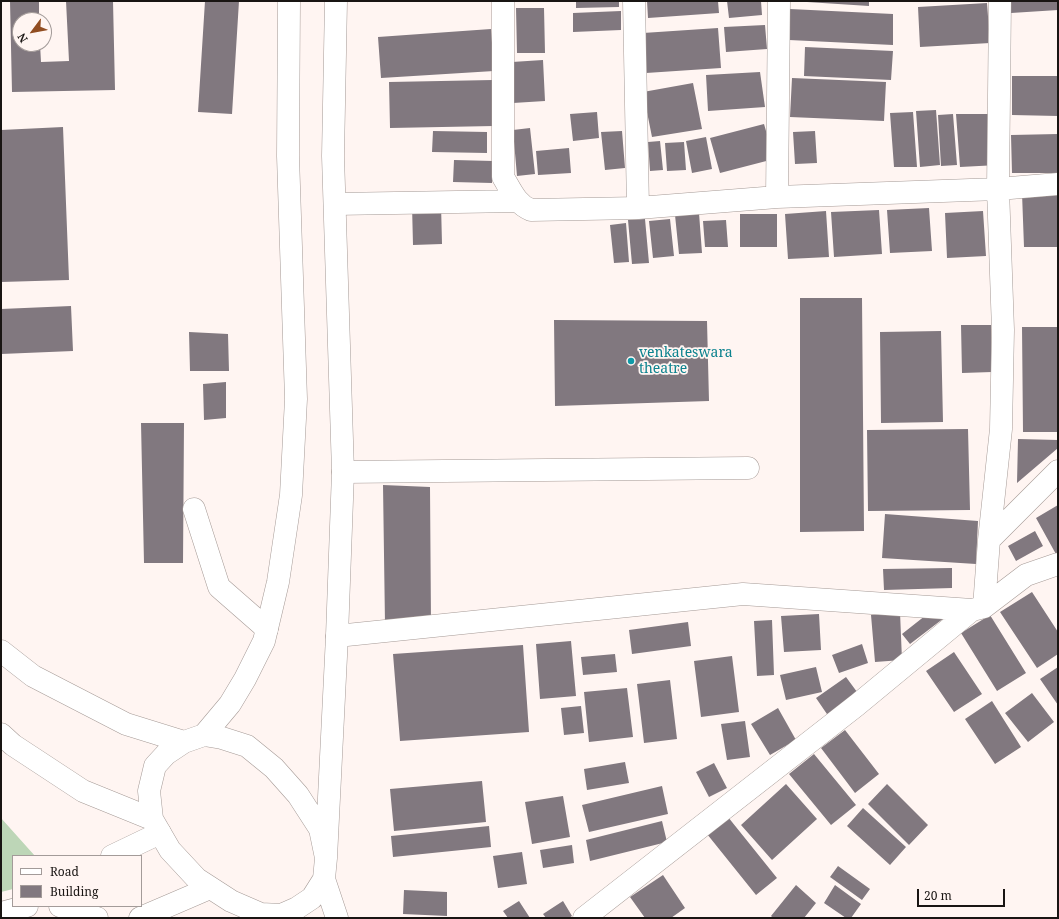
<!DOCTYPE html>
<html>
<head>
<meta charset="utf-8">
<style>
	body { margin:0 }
	#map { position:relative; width:1059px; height:919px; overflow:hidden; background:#fff5f2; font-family:"Noto Serif",serif }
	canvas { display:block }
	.frame { position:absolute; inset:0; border:2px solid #191513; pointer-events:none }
	.legend { position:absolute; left:12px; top:855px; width:130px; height:52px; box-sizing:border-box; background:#fff5f2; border:1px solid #a39b99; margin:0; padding:5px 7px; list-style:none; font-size:12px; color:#191513 }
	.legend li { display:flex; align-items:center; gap:8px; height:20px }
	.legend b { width:20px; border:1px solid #a39b99 }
	.north { position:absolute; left:12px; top:12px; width:40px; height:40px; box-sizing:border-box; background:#fff5f2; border:1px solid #a39b99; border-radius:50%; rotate:238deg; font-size:11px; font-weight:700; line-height:16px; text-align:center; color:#191513 }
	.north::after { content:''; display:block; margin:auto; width:14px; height:18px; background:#914d21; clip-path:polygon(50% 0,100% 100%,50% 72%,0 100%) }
	.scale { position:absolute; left:917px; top:889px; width:88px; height:18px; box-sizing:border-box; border:2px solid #191513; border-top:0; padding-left:5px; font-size:12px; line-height:14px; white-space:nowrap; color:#191513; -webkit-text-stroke:3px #fff5f2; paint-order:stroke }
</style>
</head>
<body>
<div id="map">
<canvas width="1059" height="919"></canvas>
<div class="frame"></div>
<ul class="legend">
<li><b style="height:5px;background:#fff"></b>Road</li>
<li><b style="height:11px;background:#81787f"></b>Building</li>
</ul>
<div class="north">N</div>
<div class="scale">20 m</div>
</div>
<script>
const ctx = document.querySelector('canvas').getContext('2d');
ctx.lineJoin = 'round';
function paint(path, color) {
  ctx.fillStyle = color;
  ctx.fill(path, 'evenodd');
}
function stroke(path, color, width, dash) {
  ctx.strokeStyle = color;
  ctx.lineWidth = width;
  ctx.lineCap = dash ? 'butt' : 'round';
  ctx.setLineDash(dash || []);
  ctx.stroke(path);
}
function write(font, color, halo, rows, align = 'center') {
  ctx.font = font + ' "Noto Serif",serif';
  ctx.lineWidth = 3.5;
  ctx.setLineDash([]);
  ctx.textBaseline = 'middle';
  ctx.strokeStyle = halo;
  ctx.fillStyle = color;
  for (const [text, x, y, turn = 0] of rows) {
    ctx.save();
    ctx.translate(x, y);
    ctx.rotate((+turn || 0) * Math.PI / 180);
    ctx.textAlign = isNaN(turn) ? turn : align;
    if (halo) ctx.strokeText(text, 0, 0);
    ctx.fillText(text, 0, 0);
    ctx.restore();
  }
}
const green = new Path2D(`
	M 1,818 L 35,856 L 13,856 L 13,889 L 1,892 Z`);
const building = new Path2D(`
	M 10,1 L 39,1 L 39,20 L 20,20 L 20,44 L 40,44 L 41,62 L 69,61 L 66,1 L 113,1 L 115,90 L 12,92 Z
	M 205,1 L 239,1 L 232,114 L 198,112 Z
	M 576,1 L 619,1 L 619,7 L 576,8 Z
	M 647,1 L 718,1 L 719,13 L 648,18 Z
	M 727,1 L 761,1 L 762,15 L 729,18 Z
	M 807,1 L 869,1 L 869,6 L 807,2 Z
	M 1010,1 L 1058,1 L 1058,10 L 1011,13 Z
	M 987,3 L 990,43 L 920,47 L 918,7 Z
	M 516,8 L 544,8 L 545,53 L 517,53 Z
	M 790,9 L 893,14 L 893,45 L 789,40 Z
	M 621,11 L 621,30 L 573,32 L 573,13 Z
	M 765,25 L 767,49 L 726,52 L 724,27 Z
	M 718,28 L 721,68 L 646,73 L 643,33 Z
	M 491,29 L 494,71 L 381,78 L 378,37 Z
	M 805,47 L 893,51 L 891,80 L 804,76 Z
	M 543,60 L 545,101 L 513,103 L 512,62 Z
	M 760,72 L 765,107 L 708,111 L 706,75 Z
	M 1012,76 L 1058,76 L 1058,116 L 1012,115 Z
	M 792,78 L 886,82 L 884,121 L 790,117 Z
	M 493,80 L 494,126 L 390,128 L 389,82 Z
	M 693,83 L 702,129 L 652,137 L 643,92 Z
	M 936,110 L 940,165 L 920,167 L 916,111 Z
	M 597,112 L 599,138 L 573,141 L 570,114 Z
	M 913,112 L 917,167 L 894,167 L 890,113 Z
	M 953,114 L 957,165 L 941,166 L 938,115 Z
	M 956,114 L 994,114 L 998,165 L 960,167 Z
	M 764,124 L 774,159 L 720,173 L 710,138 Z
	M 63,127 L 69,280 L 1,282 L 1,130 Z
	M 530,128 L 535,174 L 517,176 L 513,130 Z
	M 433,131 L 487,132 L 487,153 L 432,152 Z
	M 622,131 L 625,168 L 605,170 L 601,132 Z
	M 815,131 L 817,163 L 795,164 L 793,132 Z
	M 1058,134 L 1058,173 L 1012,173 L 1011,135 Z
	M 706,137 L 712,169 L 692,173 L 686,141 Z
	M 660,141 L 663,170 L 650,171 L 648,142 Z
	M 684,142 L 686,170 L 667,171 L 665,143 Z
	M 569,148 L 571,173 L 538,175 L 536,151 Z
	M 454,160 L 493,161 L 492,183 L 453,182 Z
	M 1058,192 L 1058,247 L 1024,247 L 1022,193 Z
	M 441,204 L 442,244 L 413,245 L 412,205 Z
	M 929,208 L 932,251 L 890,253 L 887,210 Z
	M 879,210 L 882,254 L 834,257 L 831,212 Z
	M 826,211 L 829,257 L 788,259 L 785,214 Z
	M 983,211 L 986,256 L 947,258 L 945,213 Z
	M 699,213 L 702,253 L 679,254 L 675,215 Z
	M 740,214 L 777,214 L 777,247 L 740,247 Z
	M 645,219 L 649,263 L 632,264 L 628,220 Z
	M 670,219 L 674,256 L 653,258 L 649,221 Z
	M 726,220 L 728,247 L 705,247 L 703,221 Z
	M 626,223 L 629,262 L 614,263 L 610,225 Z
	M 800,298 L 862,298 L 864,531 L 800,532 Z
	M 71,306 L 73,351 L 1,354 L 1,309 Z
	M 554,320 L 707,321 L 709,401 L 555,406 Z
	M 961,325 L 991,325 L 992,372 L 962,373 Z
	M 1022,327 L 1058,327 L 1058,432 L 1023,432 Z
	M 941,331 L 943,422 L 881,423 L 880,332 Z
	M 189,332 L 228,334 L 229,371 L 190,371 Z
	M 226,382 L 226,418 L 204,420 L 203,384 Z
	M 141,423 L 184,423 L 183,563 L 144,563 Z
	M 968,429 L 970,510 L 868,511 L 867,430 Z
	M 1018,439 L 1058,440 L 1058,448 L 1017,483 Z
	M 383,485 L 430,487 L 431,624 L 385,624 Z
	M 1058,505 L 1058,556 L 1057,556 L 1036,518 Z
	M 885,514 L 978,521 L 976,564 L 882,558 Z
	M 1035,531 L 1043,546 L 1016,561 L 1008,546 Z
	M 952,568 L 952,588 L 884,590 L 883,569 Z
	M 1032,592 L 1058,632 L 1058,654 L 1037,668 L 1000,612 Z
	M 935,608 L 944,618 L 910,644 L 902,634 Z
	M 900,612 L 902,660 L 875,662 L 871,615 Z
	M 819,614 L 821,650 L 784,652 L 781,616 Z
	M 990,615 L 1026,673 L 997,691 L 961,633 Z
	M 772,620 L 774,675 L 757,676 L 754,621 Z
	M 688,622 L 691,646 L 632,654 L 629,630 Z
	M 571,641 L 576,696 L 540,699 L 536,644 Z
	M 862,644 L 868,663 L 839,673 L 832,655 Z
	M 523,645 L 529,732 L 400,741 L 393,654 Z
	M 954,652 L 982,694 L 954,712 L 926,671 Z
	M 615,654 L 617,672 L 583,675 L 581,657 Z
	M 732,656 L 739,712 L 701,717 L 694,661 Z
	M 816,667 L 822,692 L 786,700 L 780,675 Z
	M 1058,667 L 1058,705 L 1040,679 Z
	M 846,677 L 860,696 L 829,717 L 816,698 Z
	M 670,680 L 677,739 L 644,743 L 637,684 Z
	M 627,688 L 633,737 L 589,742 L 584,692 Z
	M 1032,693 L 1054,722 L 1028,742 L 1005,713 Z
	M 992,701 L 1021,747 L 995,764 L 965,719 Z
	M 581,706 L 584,733 L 564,735 L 561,708 Z
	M 778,708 L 796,740 L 770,755 L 751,724 Z
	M 745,721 L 750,757 L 727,760 L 721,724 Z
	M 845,730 L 879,774 L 855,793 L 821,748 Z
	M 814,754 L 856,805 L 831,825 L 789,774 Z
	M 625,762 L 629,783 L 587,790 L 584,769 Z
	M 714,763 L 727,788 L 709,797 L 696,772 Z
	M 482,781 L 486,822 L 394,831 L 390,789 Z
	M 786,784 L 817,819 L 772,860 L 741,825 Z
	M 887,784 L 928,825 L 909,845 L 868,804 Z
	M 662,786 L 668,814 L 589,832 L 582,805 Z
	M 563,796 L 570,837 L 532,844 L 525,802 Z
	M 863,808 L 906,847 L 890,865 L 847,826 Z
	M 728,817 L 777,878 L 756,895 L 707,834 Z
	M 662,821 L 667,842 L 590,861 L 586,840 Z
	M 489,826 L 491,847 L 393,857 L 391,836 Z
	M 572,845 L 574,863 L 543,868 L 540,850 Z
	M 522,852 L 527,884 L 498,888 L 493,856 Z
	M 838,866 L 870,889 L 862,900 L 830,877 Z
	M 663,875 L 685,908 L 671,918 L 645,918 L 630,897 Z
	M 796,885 L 816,903 L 804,918 L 773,918 L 771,916 Z
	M 835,885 L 861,904 L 851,918 L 846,918 L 824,903 Z
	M 404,890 L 447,892 L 447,916 L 403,914 Z
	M 519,901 L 530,918 L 508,918 L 503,911 Z
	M 563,901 L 572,916 L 569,918 L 546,918 L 543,914 Z`);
const street = new Path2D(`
	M 503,1 L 503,177 C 511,190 516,204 531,210 L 638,208 L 777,197 L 998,189 L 1058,184
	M 634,1 L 638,208
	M 777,197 L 779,1
	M 335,204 L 517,201
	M 343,472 L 748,468
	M 194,509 L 219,587 L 267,629
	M 989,540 L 1058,471
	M 984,607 L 989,540 L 1001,429 L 1003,330 L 998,189 L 1000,1
	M 337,636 L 743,594 L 972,610
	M 112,856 L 160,833
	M 60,906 L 97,918
	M 1,913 L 27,906
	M 140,918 L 210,888
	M 584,918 L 857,705 L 972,610 L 984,607 L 1026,575 L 1058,564`);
const primary = new Path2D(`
	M 1,651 L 33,676 L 126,724 L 184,742
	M 1,734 L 13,745 L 83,791 L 152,819
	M 204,735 L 230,704 L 245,679 L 264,641 L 278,582 L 291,495 L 296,399 L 288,156 L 289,1
	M 204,735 L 222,738 L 247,746 L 274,768 L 298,795 L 320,829 L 326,858 L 324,879 L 312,898 L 297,908 L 281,915 L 261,914 L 231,901 L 197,879 L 170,850 L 152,819 L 149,791 L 155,766 L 166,754 L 184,742 Z
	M 326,858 L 337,636 L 343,472 L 333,156 L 336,1
	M 324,879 L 337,918`);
const markers = [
	[631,361,4,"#0f9aa8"]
];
const cultureNames = [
	["venkateswara",639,353],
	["theatre",639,369]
];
paint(green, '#bdd6b7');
paint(building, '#81787f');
stroke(street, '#a59a96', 23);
stroke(primary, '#a59a96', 23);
stroke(street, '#fff', 22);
stroke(primary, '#fff', 22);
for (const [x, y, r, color] of markers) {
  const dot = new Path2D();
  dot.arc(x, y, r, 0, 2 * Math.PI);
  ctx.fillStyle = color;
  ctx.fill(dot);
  stroke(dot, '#fff5f2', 1.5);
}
write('14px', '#0d838f', '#fff5f2', cultureNames, 'left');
</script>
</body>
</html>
